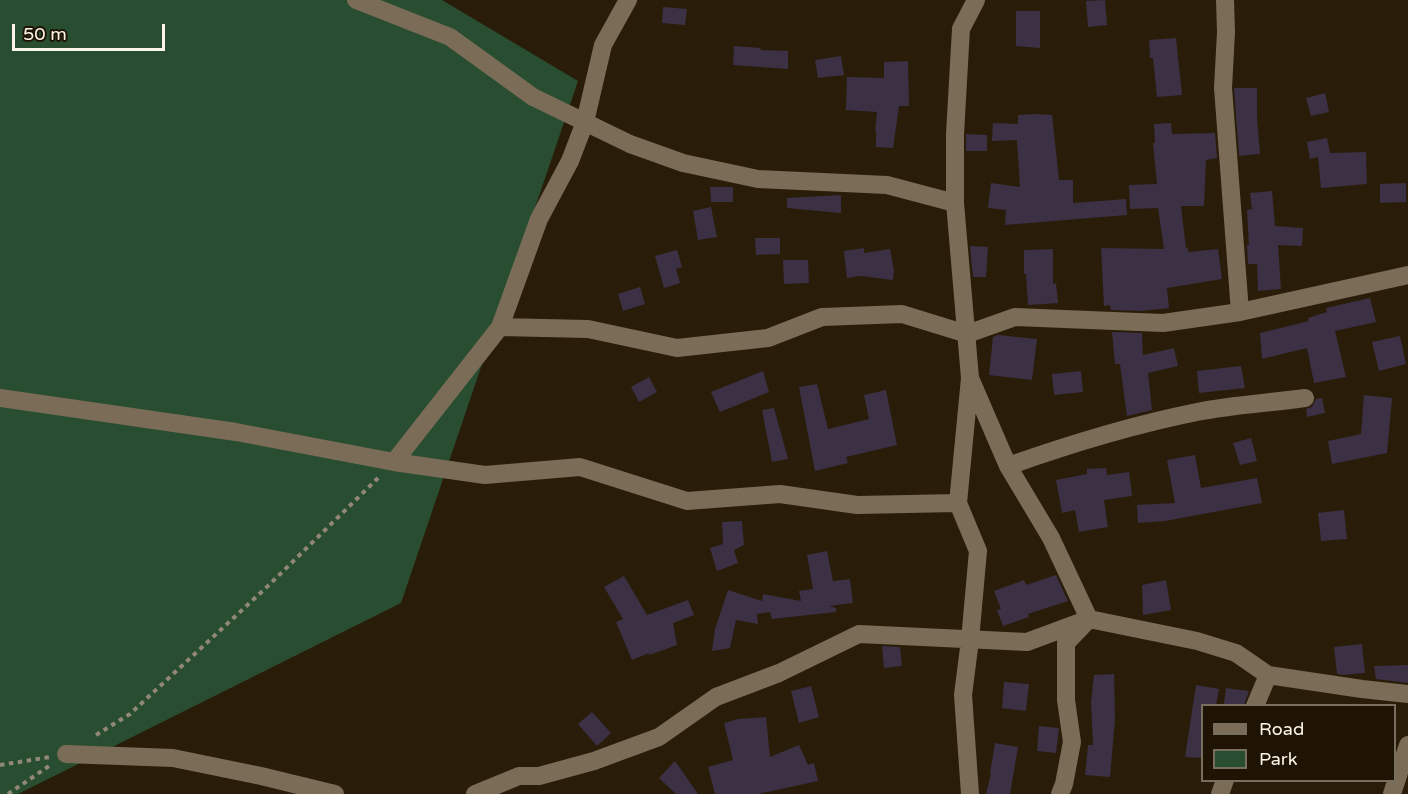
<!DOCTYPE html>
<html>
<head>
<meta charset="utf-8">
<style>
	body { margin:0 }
	#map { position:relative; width:1408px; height:794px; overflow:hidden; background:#291d0a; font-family:"Varela Round",sans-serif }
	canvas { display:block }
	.legend { position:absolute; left:1201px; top:704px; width:195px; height:78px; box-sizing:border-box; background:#1f1403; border:2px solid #776e5e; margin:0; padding:8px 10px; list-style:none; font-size:18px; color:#fcf4e7 }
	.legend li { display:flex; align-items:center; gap:12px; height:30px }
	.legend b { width:30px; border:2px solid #776e5e }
	.scale { position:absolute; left:12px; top:24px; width:153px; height:27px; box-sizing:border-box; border:3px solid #fcf4e7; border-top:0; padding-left:8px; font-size:18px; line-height:21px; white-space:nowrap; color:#fcf4e7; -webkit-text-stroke:4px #1f1403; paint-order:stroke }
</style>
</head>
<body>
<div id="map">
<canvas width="1408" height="794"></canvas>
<ul class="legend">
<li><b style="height:8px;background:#7a6c56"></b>Road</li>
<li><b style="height:16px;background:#294d30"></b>Park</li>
</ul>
<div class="scale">50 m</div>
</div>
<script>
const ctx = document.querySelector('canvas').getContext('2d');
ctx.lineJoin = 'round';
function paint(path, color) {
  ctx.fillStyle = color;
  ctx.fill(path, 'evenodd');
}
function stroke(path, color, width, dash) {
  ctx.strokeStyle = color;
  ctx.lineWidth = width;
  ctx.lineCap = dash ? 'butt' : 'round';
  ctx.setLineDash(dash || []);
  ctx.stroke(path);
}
const green = new Path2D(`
	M 0,0 L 442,0 L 578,81 L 401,603 L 18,794 L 0,794 Z`);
const building = new Path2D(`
	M 1105,0 L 1107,25 L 1088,27 L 1086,1 Z
	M 663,7 L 687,9 L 685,25 L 662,23 Z
	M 1016,11 L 1040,11 L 1040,48 L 1016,46 Z
	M 1176,38 L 1182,95 L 1157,97 L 1153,58 L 1150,58 L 1149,40 Z
	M 734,46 L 761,48 L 760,50 L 788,51 L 788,69 L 733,65 Z
	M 841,56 L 844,75 L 818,78 L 815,60 Z
	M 908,61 L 909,106 L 899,106 L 893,148 L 876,147 L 876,131 L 875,131 L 877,112 L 846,110 L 847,77 L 884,78 L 884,62 Z
	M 1234,88 L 1257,88 L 1257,118 L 1260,154 L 1239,156 Z
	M 1325,93 L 1329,112 L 1311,116 L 1306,98 Z
	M 1034,114 L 1052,115 L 1059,180 L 1073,180 L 1073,203 L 1126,199 L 1127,215 L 1005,225 L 1006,210 L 988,208 L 991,183 L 1020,187 L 1017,140 L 992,141 L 993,123 L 1018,124 L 1018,115 Z
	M 1171,123 L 1172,134 L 1215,133 L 1217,158 L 1206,160 L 1204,206 L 1181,206 L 1186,248 L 1188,248 L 1188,252 L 1218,249 L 1222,279 L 1167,288 L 1169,308 L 1140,311 L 1111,310 L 1110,305 L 1104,306 L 1101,248 L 1164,249 L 1158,208 L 1130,209 L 1129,185 L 1157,184 L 1153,143 L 1155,143 L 1154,124 Z
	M 966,134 L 987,135 L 987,151 L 966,151 Z
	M 1327,138 L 1330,153 L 1366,152 L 1367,184 L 1321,188 L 1318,157 L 1310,159 L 1307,142 Z
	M 1406,183 L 1406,202 L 1380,203 L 1380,184 Z
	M 710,187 L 733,187 L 733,202 L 711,202 Z
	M 1272,191 L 1275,226 L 1303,228 L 1302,246 L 1278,245 L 1281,289 L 1258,291 L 1257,264 L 1248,264 L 1247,245 L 1249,245 L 1247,210 L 1252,209 L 1250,193 Z
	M 841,195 L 841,213 L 787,208 L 787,198 Z
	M 711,207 L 717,237 L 698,240 L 693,211 Z
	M 755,238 L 780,238 L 780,254 L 756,255 Z
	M 970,246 L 988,247 L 986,277 L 973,277 Z
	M 864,248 L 864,253 L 890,249 L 894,270 L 893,280 L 861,276 L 847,278 L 844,251 Z
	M 1053,249 L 1053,284 L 1056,283 L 1058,303 L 1028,305 L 1026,274 L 1024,274 L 1024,250 Z
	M 677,250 L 682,267 L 676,269 L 680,283 L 664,288 L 655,256 Z
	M 783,260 L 808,260 L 809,283 L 784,284 Z
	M 640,287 L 645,304 L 623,311 L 618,294 Z
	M 1370,298 L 1376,322 L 1335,331 L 1346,377 L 1314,383 L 1307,348 L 1262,359 L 1260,333 L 1309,321 L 1308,318 L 1327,312 L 1326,308 Z
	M 1112,332 L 1142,333 L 1143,355 L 1174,348 L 1178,366 L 1148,373 L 1152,410 L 1127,416 L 1120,364 L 1115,364 Z
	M 998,335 L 1037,339 L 1032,380 L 989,375 L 993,337 Z
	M 1400,336 L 1406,364 L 1379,371 L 1372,342 Z
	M 1241,366 L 1245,388 L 1199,393 L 1197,371 Z
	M 763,371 L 769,392 L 720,412 L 711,392 Z
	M 1081,371 L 1083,392 L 1054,395 L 1052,374 Z
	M 649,377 L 657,392 L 639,402 L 631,387 Z
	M 817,384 L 828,429 L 869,419 L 864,395 L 886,390 L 897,445 L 846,457 L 848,463 L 815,471 L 799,387 Z
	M 1364,395 L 1392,398 L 1387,453 L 1332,464 L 1328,441 L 1361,434 Z
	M 1322,398 L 1325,413 L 1307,417 L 1306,409 L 1312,407 L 1316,399 Z
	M 774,408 L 788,459 L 772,462 L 762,410 Z
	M 1251,438 L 1257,461 L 1240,465 L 1233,443 Z
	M 1195,455 L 1201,488 L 1257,478 L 1262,503 L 1165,521 L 1138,523 L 1137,505 L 1175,503 L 1167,460 Z
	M 1106,468 L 1107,475 L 1129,472 L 1132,496 L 1104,500 L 1108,527 L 1079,532 L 1075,510 L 1062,513 L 1056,480 L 1087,474 L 1087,469 Z
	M 1344,510 L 1347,539 L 1321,541 L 1318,513 Z
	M 742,521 L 744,545 L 734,550 L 738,563 L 717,571 L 710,548 L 723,544 L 722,522 Z
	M 827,551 L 833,581 L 850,579 L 853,603 L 829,606 L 836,608 L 836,612 L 772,619 L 770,612 L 757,614 L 758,624 L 736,620 L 730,648 L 712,651 L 715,629 L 728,590 L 762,601 L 763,594 L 801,601 L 799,591 L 813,589 L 807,555 Z
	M 1056,575 L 1068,601 L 1028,614 L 1029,617 L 1003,626 L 997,610 L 1001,609 L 994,591 L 1024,580 L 1026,585 Z
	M 624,576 L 647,615 L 688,600 L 694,615 L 673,623 L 677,645 L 649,655 L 649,653 L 632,660 L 616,622 L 623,619 L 604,587 Z
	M 1166,580 L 1171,610 L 1143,615 L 1142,585 Z
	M 1362,644 L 1365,673 L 1343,675 L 1337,674 L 1334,647 Z
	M 882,646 L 900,647 L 902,666 L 884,668 Z
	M 1408,665 L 1408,683 L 1376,679 L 1374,666 Z
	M 1114,674 L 1115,719 L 1110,777 L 1085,775 L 1088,745 L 1093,745 L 1091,702 L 1094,675 Z
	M 1004,682 L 1029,684 L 1026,711 L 1002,708 Z
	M 1196,685 L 1219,689 L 1216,705 L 1203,705 L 1203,758 L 1185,757 Z
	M 811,686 L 819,717 L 799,723 L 791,691 Z
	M 1226,688 L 1249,691 L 1244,705 L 1224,704 Z
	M 592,712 L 611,733 L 597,746 L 578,724 Z
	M 766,717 L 770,757 L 799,745 L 808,765 L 814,763 L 818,781 L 758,794 L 715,794 L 708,767 L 733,760 L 724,723 L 738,719 Z
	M 1039,726 L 1059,728 L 1056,753 L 1037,751 Z
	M 995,743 L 1018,747 L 1010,794 L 986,794 L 991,774 L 990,773 Z
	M 675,761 L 698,794 L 676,794 L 659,778 Z`);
const path = new Path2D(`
	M 96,735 L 130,714 L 269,585 L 378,478
	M 0,765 L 50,757
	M 8,794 L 52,764`);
const street = new Path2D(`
	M 356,0 L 450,37 L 533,97 L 630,144 L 683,163 L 758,179 L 887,185 L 955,203
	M 976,0 L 961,29 L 955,134 L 955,203 L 970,378 L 1008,466 L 1051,538 L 1089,619 L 1197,641 L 1236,653 L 1268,675 L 1362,689 L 1408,694
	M 1225,0 L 1226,32 L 1223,88 L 1240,312
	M 500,327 L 588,329 L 677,348 L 768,338 L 822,317 L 902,314 L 967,334 L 1015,317 L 1163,323 L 1240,312 L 1408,275
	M 0,398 L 236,432 L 394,462 L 485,475 L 580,467 L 687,501 L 780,494 L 857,505 L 958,503 L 970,378
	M 394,462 L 500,327 L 539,219 L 570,161 L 585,122 L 603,45 L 628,0
	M 1008,466 C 1070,444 1132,425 1197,412 C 1232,405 1269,403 1305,398
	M 958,503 L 978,551 L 970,640 L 963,695 L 970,794
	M 1255,706 L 1268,675
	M 66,754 L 173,758 L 261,776 L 335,794
	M 475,794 L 519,776 L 539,776 L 594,761 L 659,737 L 716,697 L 779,673 L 859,634 L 1027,642 L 1089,619 L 1066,643 L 1066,700 L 1072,742 L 1064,784 L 1060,794
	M 1220,794 L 1225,780
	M 1392,794 L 1408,745`);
paint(green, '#294d30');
paint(building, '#3b3044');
stroke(path, '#928878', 4, [4.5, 4.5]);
stroke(street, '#7a6c56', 18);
</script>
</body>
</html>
